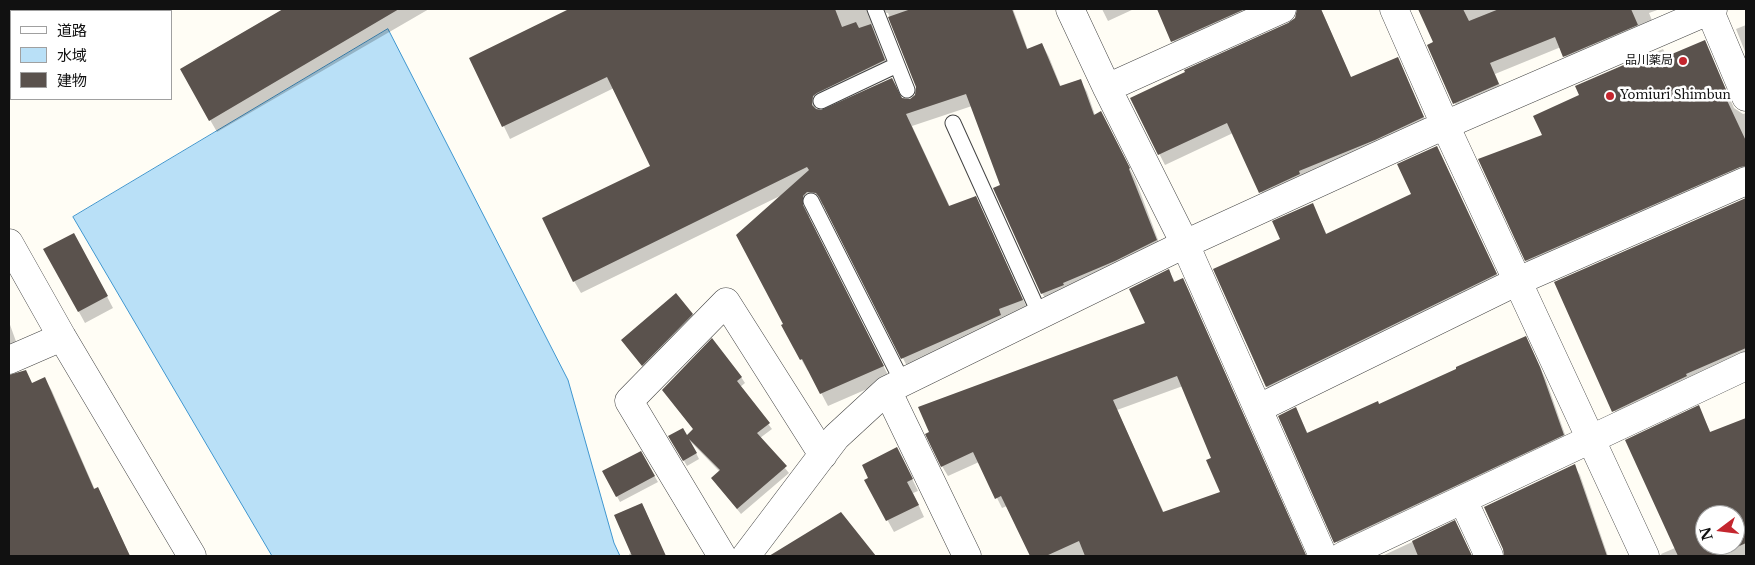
<!DOCTYPE html>
<html>
<head>
<meta charset="utf-8">
<style>
	body { margin:0 }
	#map { position:relative; width:1755px; height:565px; overflow:hidden; background:#fffdf5; font-family:"Libre Baskerville","Noto Sans JP",serif }
	canvas { display:block }
	.frame { position:absolute; inset:0; border:10px solid #111; pointer-events:none }
	.legend { position:absolute; left:10px; top:10px; width:162px; height:90px; box-sizing:border-box; background:#fff; border:1px solid #a0a0a0; margin:0; padding:6px 9px; list-style:none; font-size:15px; color:#111 }
	.legend li { display:flex; align-items:center; gap:10px; height:25px }
	.legend b { width:25px; border:1px solid #a0a0a0 }
	.north { position:absolute; left:1695px; top:505px; width:50px; height:50px; box-sizing:border-box; background:#fff; border:1px solid #a0a0a0; border-radius:50%; rotate:255deg; font-size:14px; font-weight:700; line-height:20px; text-align:center; color:#111 }
	.north::after { content:''; display:block; margin:auto; width:18px; height:22px; background:#c4262e; clip-path:polygon(50% 0,100% 100%,50% 72%,0 100%) }
</style>
</head>
<body>
<div id="map">
<canvas width="1755" height="565"></canvas>
<div class="frame"></div>
<ul class="legend">
<li><b style="height:6px;background:#fff"></b>道路</li>
<li><b style="height:14px;background:#b9e0f7"></b>水域</li>
<li><b style="height:14px;background:#5a524d"></b>建物</li>
</ul>
<div class="north">N</div>
</div>
<script>
const ctx = document.querySelector('canvas').getContext('2d');
ctx.lineJoin = 'round';
function paint(path, color) {
  ctx.fillStyle = color;
  ctx.fill(path, 'evenodd');
}
function stroke(path, color, width, dash) {
  ctx.strokeStyle = color;
  ctx.lineWidth = width;
  ctx.lineCap = dash ? 'butt' : 'round';
  ctx.setLineDash(dash || []);
  ctx.stroke(path);
}
function write(font, color, halo, rows, align = 'center') {
  ctx.font = font + ' "Libre Baskerville","Noto Sans JP",serif';
  ctx.lineWidth = 5;
  ctx.setLineDash([]);
  ctx.textBaseline = 'middle';
  ctx.strokeStyle = halo;
  ctx.fillStyle = color;
  for (const [text, x, y, turn = 0] of rows) {
    ctx.save();
    ctx.translate(x, y);
    ctx.rotate((+turn || 0) * Math.PI / 180);
    ctx.textAlign = isNaN(turn) ? turn : align;
    if (halo) ctx.strokeText(text, 0, 0);
    ctx.fillText(text, 0, 0);
    ctx.restore();
  }
}
const water = new Path2D(`
	M 388,29 L 568,380 L 614,543 L 620,556 L 272,556 L 73,217 Z`);
const shadow = new Path2D(`
	M 9,9 L 133,9 L 129,11 L 11,11 L 11,77 L 9,73 Z
	M 284,9 L 429,9 L 217,132 L 181,69 Z
	M 572,9 L 682,9 L 685,15 L 700,9 L 1013,9 L 1028,50 L 1042,44 L 1049,57 L 1061,87 L 1080,80 L 1087,92 L 1095,115 L 1108,125 L 1136,181 L 1163,253 L 1049,305 L 1042,293 L 972,106 L 912,126 L 950,207 L 975,197 L 1029,312 L 909,370 L 824,205 L 814,204 L 809,209 L 809,219 L 890,379 L 828,406 L 809,370 L 808,371 L 801,359 L 782,195 L 581,293 L 574,281 L 652,166 L 614,88 L 510,139 L 471,58 ZM 879,12 L 888,13 L 917,86 L 915,97 L 910,100 L 905,100 L 901,97 L 819,110 L 824,105 L 891,73 L 872,25 L 874,16 Z
	M 1102,9 L 1134,9 L 1108,21 Z
	M 1158,9 L 1273,9 L 1178,51 Z
	M 1299,9 L 1321,9 L 1351,78 L 1397,58 L 1429,128 L 1266,202 L 1233,133 L 1165,165 L 1131,99 L 1289,24 L 1296,18 Z
	M 1419,9 L 1660,9 L 1649,13 L 1656,30 L 1570,67 L 1561,47 L 1495,74 L 1504,95 L 1460,114 L 1428,45 L 1435,42 Z
	M 1746,25 L 1746,54 L 1736,29 Z
	M 1705,42 L 1734,108 L 1743,114 L 1746,113 L 1746,174 L 1531,268 L 1526,260 L 1544,136 L 1581,96 L 1577,86 L 1663,49 L 1667,57 Z
	M 1437,147 L 1503,287 L 1274,399 L 1267,387 L 1215,269 L 1282,240 L 1312,204 L 1327,235 L 1413,195 Z
	M 1746,199 L 1746,358 L 1618,419 L 1556,283 Z
	M 80,245 L 113,308 L 85,323 L 45,250 Z
	M 1169,271 L 1175,282 L 1182,279 L 1188,289 L 1306,556 L 1032,556 L 1007,506 L 1002,508 L 979,462 L 948,476 L 942,466 L 1147,323 ZM 1183,386 L 1213,458 L 1221,493 L 1164,513 L 1117,410 Z
	M 692,314 L 695,320 L 646,370 L 622,340 Z
	M 9,322 L 18,347 L 9,351 Z
	M 1531,348 L 1546,380 L 1569,446 L 1342,553 L 1280,417 L 1296,409 L 1308,434 Z
	M 741,377 L 745,383 L 740,387 L 772,429 L 760,438 L 789,473 L 741,514 L 712,478 L 720,472 L 690,441 L 699,459 L 687,466 L 670,436 L 687,437 L 694,430 L 663,390 Z
	M 45,379 L 52,391 L 95,490 L 104,501 L 130,556 L 9,556 L 9,425 L 21,419 Z
	M 1698,407 L 1711,433 L 1741,421 L 1746,430 L 1746,556 L 1662,556 L 1661,554 L 1675,548 ZM 1705,515 L 1735,515 L 1735,545 L 1705,545 Z
	M 640,452 L 658,482 L 620,502 L 604,472 Z
	M 903,460 L 918,491 L 913,493 L 924,517 L 894,532 L 866,481 Z
	M 1574,466 L 1580,475 L 1608,556 L 1543,556 L 1541,552 L 1528,556 L 1507,556 L 1505,553 Z
	M 642,504 L 645,510 L 665,556 L 630,556 L 629,554 L 631,553 Z
	M 841,514 L 875,556 L 779,556 L 781,550 Z
	M 1455,522 L 1472,556 L 1382,556 Z`);
const building = new Path2D(`
	M 283,9 L 399,9 L 209,121 L 180,69 Z
	M 569,9 L 835,9 L 842,27 L 856,22 L 859,28 L 871,24 L 885,60 L 817,93 L 813,96 L 812,105 L 816,109 L 821,110 L 892,78 L 902,98 L 910,99 L 915,95 L 916,87 L 888,17 L 911,9 L 1012,9 L 1027,49 L 1042,43 L 1060,86 L 1081,79 L 1094,115 L 1101,111 L 1130,168 L 1129,169 L 1157,240 L 1115,261 L 1063,283 L 1064,285 L 1041,294 L 993,188 L 1000,185 L 966,94 L 906,114 L 949,206 L 976,196 L 1023,300 L 999,309 L 1001,315 L 901,359 L 819,197 L 816,193 L 807,192 L 803,196 L 803,205 L 884,366 L 820,394 L 802,359 L 800,360 L 781,325 L 783,324 L 736,235 L 809,170 L 807,167 L 573,282 L 542,218 L 650,166 L 607,77 L 502,127 L 469,58 Z
	M 1157,9 L 1245,9 L 1171,42 Z
	M 1297,9 L 1321,9 L 1351,77 L 1398,57 L 1424,117 L 1375,140 L 1299,171 L 1300,174 L 1259,193 L 1227,123 L 1158,155 L 1130,98 L 1185,72 L 1184,70 L 1288,23 L 1295,18 Z
	M 1418,9 L 1463,9 L 1469,21 L 1499,9 L 1631,9 L 1638,25 L 1563,57 L 1555,37 L 1490,63 L 1499,84 L 1453,104 L 1427,45 L 1433,42 Z
	M 1705,40 L 1727,92 L 1724,94 L 1746,141 L 1746,166 L 1740,167 L 1525,261 L 1478,159 L 1542,135 L 1533,116 L 1579,95 L 1575,86 L 1649,54 L 1653,62 Z
	M 1437,146 L 1497,274 L 1266,387 L 1213,269 L 1280,239 L 1272,221 L 1313,203 L 1326,234 L 1411,194 L 1397,164 Z
	M 1746,198 L 1746,348 L 1686,374 L 1687,376 L 1612,412 L 1554,282 Z
	M 74,233 L 108,296 L 78,312 L 43,249 Z
	M 1169,269 L 1174,282 L 1183,278 L 1306,555 L 1085,556 L 1079,541 L 1046,556 L 1030,556 L 1001,496 L 995,499 L 973,452 L 941,467 L 925,434 L 929,432 L 918,407 L 1145,323 L 1129,289 ZM 1177,376 L 1211,458 L 1206,460 L 1220,492 L 1163,512 L 1113,400 Z
	M 676,293 L 693,314 L 642,366 L 621,340 Z
	M 1526,336 L 1540,367 L 1564,435 L 1334,543 L 1278,416 L 1296,407 L 1307,433 L 1378,401 L 1379,404 L 1456,369 L 1456,367 Z
	M 712,338 L 742,377 L 737,381 L 770,423 L 757,433 L 787,466 L 737,509 L 711,478 L 720,470 L 689,439 L 697,453 L 683,461 L 668,436 L 683,428 L 687,435 L 693,429 L 662,390 Z
	M 26,370 L 32,383 L 45,377 L 94,489 L 98,487 L 130,556 L 9,556 L 9,375 Z
	M 1699,405 L 1710,432 L 1746,418 L 1746,543 L 1718,556 L 1678,556 L 1625,440 ZM 1705,515 L 1735,515 L 1735,545 L 1705,545 Z
	M 897,447 L 913,479 L 907,482 L 919,505 L 886,521 L 864,480 L 868,478 L 862,465 Z
	M 641,451 L 655,476 L 616,497 L 602,471 Z
	M 1575,464 L 1607,556 L 1504,556 L 1503,549 L 1484,507 Z
	M 642,503 L 666,556 L 632,556 L 614,515 Z
	M 841,512 L 876,556 L 769,556 Z
	M 1455,520 L 1472,556 L 1418,556 L 1412,541 Z`);
const service = new Path2D(`
	M 875,9 L 907,90
	M 821,101 L 897,65
	M 953,123 L 1040,315
	M 811,201 L 903,383`);
const minor = new Path2D(`
	M 1070,9 L 1107,88 L 1185,244 L 1323,556
	M 1394,9 L 1445,125 L 1645,556
	M 1709,9 L 1746,97
	M 1107,88 L 1282,9
	M 9,243 L 62,337 L 192,556
	M 9,360 L 62,337
	M 887,390 L 967,556
	M 1259,408 L 1518,281 L 1746,181
	M 1463,500 L 1489,556
	M 722,556 L 629,401 L 726,302 L 823,455
	M 746,556 L 836,437 L 887,390 L 1185,244 L 1445,125 L 1713,9
	M 1343,556 L 1746,366`);
const markers = [
	[1683,61,5,"#c4262e"],
	[1610,96,5,"#c4262e"]
];
const poiNames = [
	["品川薬局",1673,61],
	["Yomiuri Shimbun",1620,96,"left"]
];
paint(water, '#b9e0f7');
stroke(water, '#3f96cf', 1);
paint(shadow, '#0003');
paint(building, '#5a524d');
stroke(service, '#444', 17);
stroke(minor, '#444', 29);
stroke(service, '#fff', 15);
stroke(minor, '#fff', 28);
for (const [x, y, r, color] of markers) {
  const dot = new Path2D();
  dot.arc(x, y, r, 0, 2 * Math.PI);
  ctx.fillStyle = color;
  ctx.fill(dot);
  stroke(dot, '#fff', 2);
}
write('12px', '#111', '#fff', poiNames, 'right');
</script>
</body>
</html>
